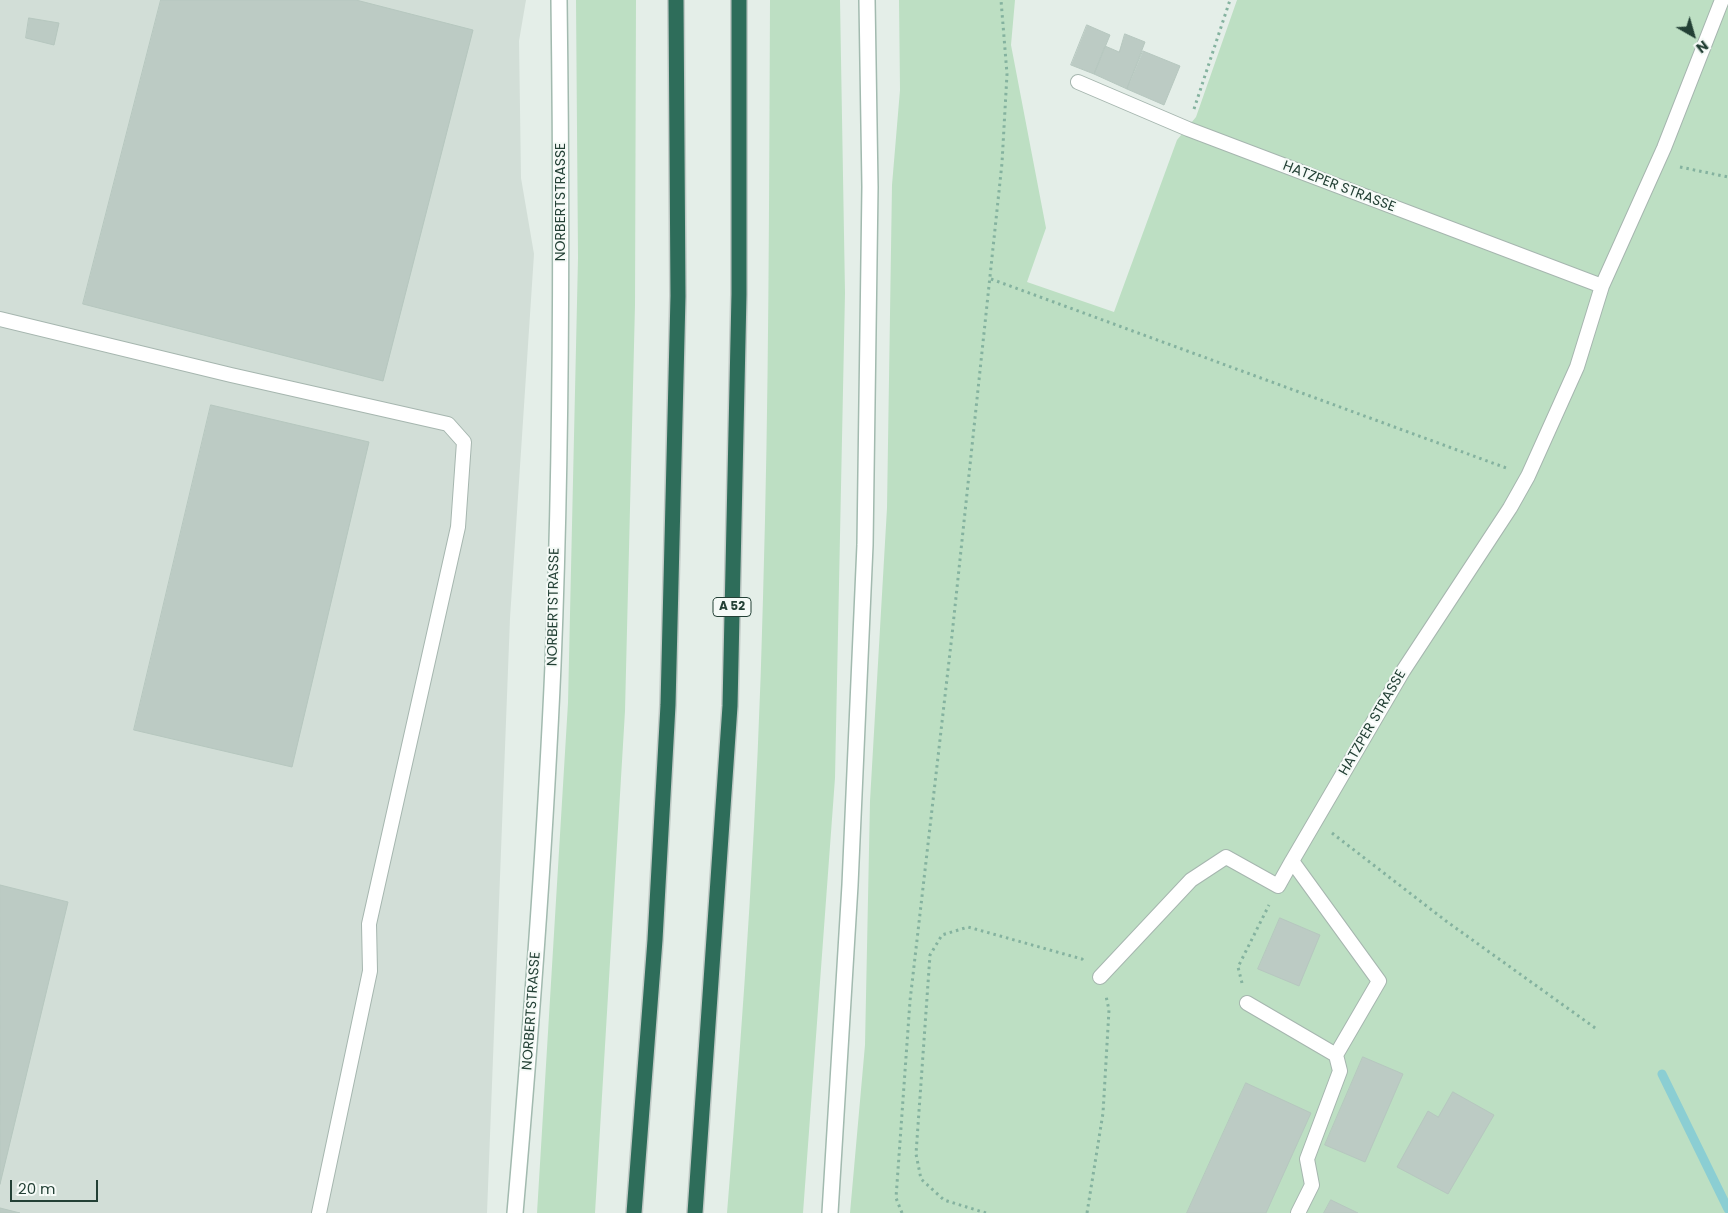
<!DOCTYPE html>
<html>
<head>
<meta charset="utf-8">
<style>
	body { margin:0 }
	#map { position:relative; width:1728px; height:1213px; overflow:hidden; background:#e4eee8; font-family:Poppins,sans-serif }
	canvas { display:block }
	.north { position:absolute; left:1668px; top:10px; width:50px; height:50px; -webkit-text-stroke:4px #f5faf7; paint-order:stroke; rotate:142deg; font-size:14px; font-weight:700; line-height:20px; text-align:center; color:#234035 }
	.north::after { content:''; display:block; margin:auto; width:18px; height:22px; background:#234035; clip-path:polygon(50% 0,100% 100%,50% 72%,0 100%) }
	.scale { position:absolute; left:10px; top:1180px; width:88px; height:22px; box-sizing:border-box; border:2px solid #234035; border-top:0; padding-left:6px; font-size:15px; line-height:18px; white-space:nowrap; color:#234035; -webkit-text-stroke:4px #f5faf7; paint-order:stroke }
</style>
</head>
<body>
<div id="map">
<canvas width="1728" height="1213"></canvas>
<div class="north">N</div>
<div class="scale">20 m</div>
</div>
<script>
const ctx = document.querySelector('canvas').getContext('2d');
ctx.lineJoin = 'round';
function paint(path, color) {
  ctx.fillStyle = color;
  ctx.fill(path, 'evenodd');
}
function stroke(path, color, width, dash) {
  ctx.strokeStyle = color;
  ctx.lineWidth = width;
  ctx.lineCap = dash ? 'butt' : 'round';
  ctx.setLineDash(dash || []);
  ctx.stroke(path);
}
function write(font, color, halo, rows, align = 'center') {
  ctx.font = font + ' Poppins,sans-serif';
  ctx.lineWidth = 4;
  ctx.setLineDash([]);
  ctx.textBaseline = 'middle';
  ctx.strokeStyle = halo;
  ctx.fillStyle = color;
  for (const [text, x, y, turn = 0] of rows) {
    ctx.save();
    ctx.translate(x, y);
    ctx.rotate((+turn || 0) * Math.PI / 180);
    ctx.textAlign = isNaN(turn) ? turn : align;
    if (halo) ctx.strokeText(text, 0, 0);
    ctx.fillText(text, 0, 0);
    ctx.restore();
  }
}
const built = new Path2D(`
	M 0,0 L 526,0 L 519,41 L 521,178 L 534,254 L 510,618 L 487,1213 L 0,1213 Z`);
const green = new Path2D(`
	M 576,0 L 636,0 L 635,305 L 625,711 L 595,1213 L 537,1213 L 568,703 L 578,258 Z
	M 770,0 L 840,0 L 845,293 L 835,778 L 803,1213 L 727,1213 C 744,1009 758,803 763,598 C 769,399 769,199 770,0 Z
	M 899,0 L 1015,0 L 1011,45 L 1046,228 L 1027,282 L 1114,312 L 1177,140 L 1196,117 L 1237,0 L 1728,0 L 1728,1213 L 850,1213 L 865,1045 L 870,801 L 887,508 L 892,185 L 900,90 Z`);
const stream = new Path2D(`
	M 1662,1074 L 1728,1209`);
const building = new Path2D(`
	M 161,0 L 356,0 L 473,30 L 383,381 L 83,304 Z
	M 29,18 L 59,23 L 54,45 L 26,38 Z
	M 1087,25 L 1110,35 L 1094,74 L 1071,65 Z
	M 1125,34 L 1145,42 L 1127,89 L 1094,74 L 1105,46 L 1119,52 Z
	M 1143,51 L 1180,66 L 1164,105 L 1127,89 Z
	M 211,405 L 369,442 L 292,767 L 134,730 Z
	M 0,885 L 68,902 L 0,1184 Z
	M 1280,918 L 1320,935 L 1299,986 L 1258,969 Z
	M 1363,1057 L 1403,1074 L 1365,1162 L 1325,1145 Z
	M 1246,1083 L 1311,1113 L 1266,1213 L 1187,1213 Z
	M 1453,1092 L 1494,1115 L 1448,1194 L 1397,1167 L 1428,1111 L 1438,1117 Z
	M 1331,1200 L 1358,1213 L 1324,1213 Z
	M 0,1208 L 20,1213 L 0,1213 Z`);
const path = new Path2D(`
	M 1194,109 L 1230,0
	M 1680,167 L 1728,177
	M 991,279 L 1509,469
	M 1332,833 L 1446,921 L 1598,1030
	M 1242,983 L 1238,967 L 1269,905
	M 902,1213 L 896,1198 L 910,1001 L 952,635 L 1002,163 L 1007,74 L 1001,0
	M 986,1213 L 944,1200 L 921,1179 L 916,1154 L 930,955 L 942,935 L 968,927 L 1082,959 L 1085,962
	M 1087,1213 L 1103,1113 L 1109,1010 L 1106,996`);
const lane = new Path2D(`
	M 1078,82 L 1188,129 L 1602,286
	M 0,319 L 231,375 L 448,424 L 464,442 L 458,527 L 369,924 L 370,971 L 319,1213
	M 1100,977 L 1191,880 L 1226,857 L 1278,886 L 1292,861
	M 1247,1003 L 1336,1055 L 1379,981 L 1292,861 L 1403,671 L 1510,508 L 1528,476 L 1577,367 L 1602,286 L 1664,148 L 1722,0
	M 1298,1213 L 1312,1185 L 1307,1159 L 1340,1071 L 1336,1055`);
const secondary = new Path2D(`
	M 515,1213 C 531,1031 545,848 553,665 C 562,444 562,221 559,0
	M 830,1213 L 850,885 L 865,545 L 870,187 L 867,0`);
const highway = new Path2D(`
	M 634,1213 L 655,940 L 668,705 L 678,296 L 676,0
	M 695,1213 L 730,706 L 739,294 L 739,0`);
const shields = [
	[732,607,38]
];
const shieldNames = [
	["A 52",732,607]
];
const streetNames = [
	["HATZPER STRASSE",1339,187,21],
	["NORBERTSTRASSE",561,202,-90],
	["NORBERTSTRASSE",554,607,-89],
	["HATZPER STRASSE",1373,723,-60],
	["NORBERTSTRASSE",532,1011,-86]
];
paint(built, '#d2ded7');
paint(green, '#bddfc3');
stroke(stream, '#8bced3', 9);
paint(building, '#bccbc4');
stroke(building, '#b6c7bf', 1);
stroke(lane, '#a6b6af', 16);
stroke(secondary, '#a2baaf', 18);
stroke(highway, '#c1cac6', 18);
stroke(path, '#84b29f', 3, [2.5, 4]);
stroke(lane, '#fff', 14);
stroke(secondary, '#fff', 15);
stroke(highway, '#2e6d5a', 15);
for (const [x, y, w] of shields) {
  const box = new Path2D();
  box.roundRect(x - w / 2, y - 9.5, w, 19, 4);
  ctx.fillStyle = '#f5faf7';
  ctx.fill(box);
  stroke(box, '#234035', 1);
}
write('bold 12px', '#234035', null, shieldNames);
write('14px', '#234035', '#f5faf7', streetNames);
</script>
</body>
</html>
